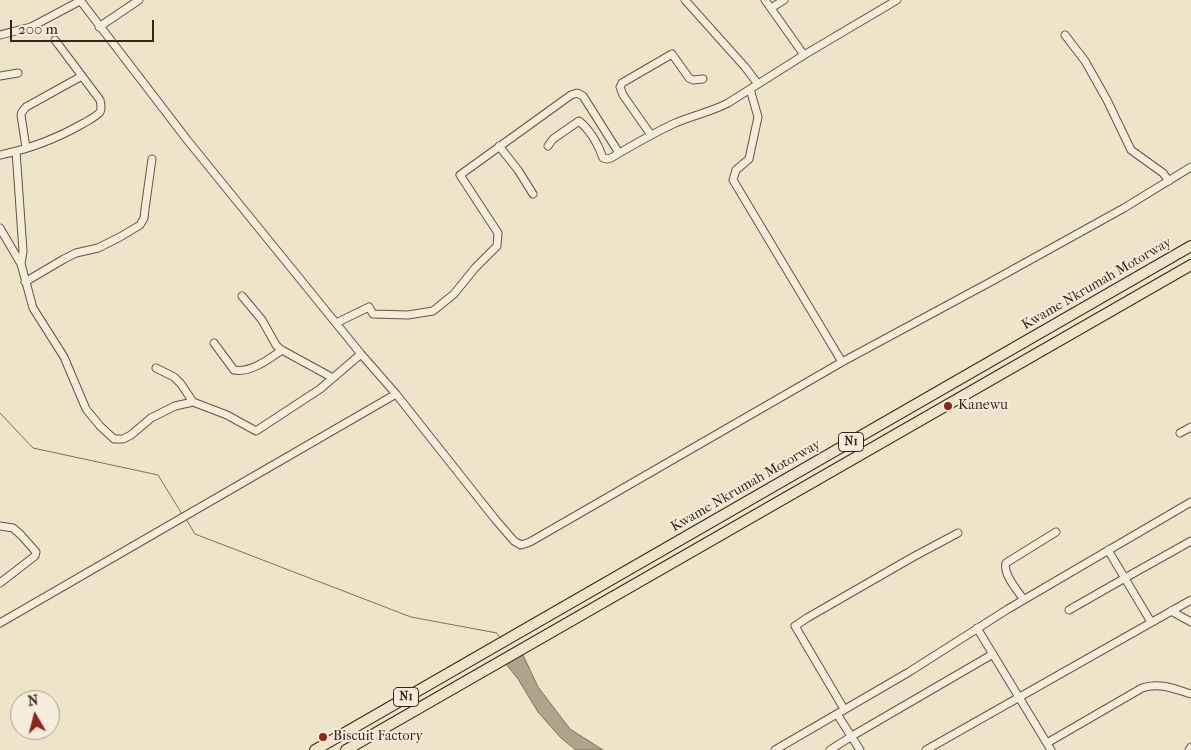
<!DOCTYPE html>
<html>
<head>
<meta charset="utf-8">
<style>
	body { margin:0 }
	#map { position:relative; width:1191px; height:750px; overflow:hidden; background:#eee4c9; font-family:"IM FELL French Canon",serif }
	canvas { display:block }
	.north { position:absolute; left:10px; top:690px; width:50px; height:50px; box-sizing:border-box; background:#f4eddc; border:1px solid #aa9c8c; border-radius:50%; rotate:352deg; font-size:14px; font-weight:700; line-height:20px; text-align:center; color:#3a2314 }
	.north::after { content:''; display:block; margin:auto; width:18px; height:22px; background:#8f2418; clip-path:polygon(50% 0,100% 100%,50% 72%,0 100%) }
	.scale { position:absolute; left:10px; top:20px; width:144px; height:22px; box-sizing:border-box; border:2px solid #3a2314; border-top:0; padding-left:6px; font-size:15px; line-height:18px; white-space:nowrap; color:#3a2314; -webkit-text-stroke:4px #f4eddc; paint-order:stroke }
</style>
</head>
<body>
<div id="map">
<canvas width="1191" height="750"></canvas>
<div class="north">N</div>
<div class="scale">200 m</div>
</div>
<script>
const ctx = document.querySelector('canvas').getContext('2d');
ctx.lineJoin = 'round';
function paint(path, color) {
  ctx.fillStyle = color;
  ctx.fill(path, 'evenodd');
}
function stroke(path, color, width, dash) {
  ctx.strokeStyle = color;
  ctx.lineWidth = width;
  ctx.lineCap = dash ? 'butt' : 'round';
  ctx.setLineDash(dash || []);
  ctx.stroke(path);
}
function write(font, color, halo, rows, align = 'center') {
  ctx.font = font + ' "IM FELL French Canon",serif';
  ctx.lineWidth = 4;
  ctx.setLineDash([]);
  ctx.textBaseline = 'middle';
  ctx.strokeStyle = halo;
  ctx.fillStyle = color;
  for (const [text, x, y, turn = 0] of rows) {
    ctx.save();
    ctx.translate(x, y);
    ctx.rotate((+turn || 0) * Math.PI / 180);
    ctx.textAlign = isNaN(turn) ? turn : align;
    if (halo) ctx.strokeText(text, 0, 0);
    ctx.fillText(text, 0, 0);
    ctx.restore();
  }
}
const water = new Path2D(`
	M 523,655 L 538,687 L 570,729 L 603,750 L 576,750 L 561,738 L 538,712 L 518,679 L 506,664 Z`);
const stream = new Path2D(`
	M 0,413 L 33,448 L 158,475 L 182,514
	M 186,519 L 195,534 L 411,617 L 497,633 L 501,639`);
const minor = new Path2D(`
	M 80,0 L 188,141 L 361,354 L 396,394 L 495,519 L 514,541 L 521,545 L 530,542 L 842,362 L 994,280 L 1124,208 L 1191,167
	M 685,0 L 745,67 L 758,84
	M 765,0 L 804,55
	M 771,8 L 784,0
	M 99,27 L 139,0
	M 0,35 L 31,27 L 80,1
	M 1065,35 L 1085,61 L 1107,100 L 1131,150 L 1163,173 L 1169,181
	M 0,76 L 18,73
	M 750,89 L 758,117 L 749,159 L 736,170 L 733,180 L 842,362
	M 651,135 L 623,95 L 620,87 L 622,83 L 672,54 L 689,78 L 693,80 L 703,79
	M 499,146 L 518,170 L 533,194
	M 548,146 L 553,139 L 579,121 C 590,130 598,144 603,158 L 607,159 L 611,158 C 631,146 652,134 673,124 C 691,116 711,112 728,103 L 804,55 L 897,0
	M 26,148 L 21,115 L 22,112 L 26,107 L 82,76
	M 16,151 L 23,251 L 21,264
	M 0,155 C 30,149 58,138 84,123 C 89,120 97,116 100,112 C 102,108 101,104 100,100 L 55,40
	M 0,228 L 21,264 L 33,308 L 64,357 L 86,409 L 100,426 L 114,439 L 123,439 L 131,435 L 151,418 L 175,406 L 193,402 L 227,415 L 256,431 L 320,389 L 361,354
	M 25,282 L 64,259 L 76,253 L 98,248 L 120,237 L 140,225 L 144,218 L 145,209 L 152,159
	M 242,296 L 262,320 L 276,345 L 280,349 L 333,378
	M 336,323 L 369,307 L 373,314 L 408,315 L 433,311 L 454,294 L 475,268 L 497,246 L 498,233 L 460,175 L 571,95 L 577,93 L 583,96 L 619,153
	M 214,343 L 234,370 C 251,373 269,359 282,350
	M 156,368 L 174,377 L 181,384 L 193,402
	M 1180,433 L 1191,427
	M 0,526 L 13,528 L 21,535 L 36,552 L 35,556 L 0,583
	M 1108,550 L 1151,622
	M 1024,600 C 1017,590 1003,574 1006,563 L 1056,532
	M 1069,610 L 1125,578 L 1191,541
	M 1171,611 L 1191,622
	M 0,623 L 396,394
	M 977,628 L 1051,750
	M 844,709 L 795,626 L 807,618 L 913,557 L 958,533
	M 837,714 L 860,750
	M 1047,743 L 1142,688 C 1159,682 1175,689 1191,694
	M 775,750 L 909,672 L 1008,609 L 1191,502
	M 830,750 L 852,736 L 993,654
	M 926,750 L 1191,600
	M 1189,750 L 1191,747`);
const highway = new Path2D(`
	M 315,750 L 1191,246
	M 346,750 L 1191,265`);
const markers = [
	[948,406,5,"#8f2418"],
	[323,737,5,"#8f2418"]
];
const shields = [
	[851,442,25],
	[406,697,25]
];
const shieldNames = [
	["N1",851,442],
	["N1",406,697]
];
const streetNames = [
	["Kwame Nkrumah Motorway",1097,284,-30],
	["Kwame Nkrumah Motorway",746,486,-30]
];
const poiNames = [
	["Kanewu",958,406],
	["Biscuit Factory",333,737]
];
paint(water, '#b1a28b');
stroke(water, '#816f5b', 1);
stroke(stream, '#816f5b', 1);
stroke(minor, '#675341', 9);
stroke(highway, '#3a2314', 12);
stroke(minor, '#f4eddc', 7);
stroke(highway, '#eee4c9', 10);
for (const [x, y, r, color] of markers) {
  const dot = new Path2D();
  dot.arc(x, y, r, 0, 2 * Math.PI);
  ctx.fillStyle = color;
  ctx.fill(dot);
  stroke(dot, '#f4eddc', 2);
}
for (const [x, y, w] of shields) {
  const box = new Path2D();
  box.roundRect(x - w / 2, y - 9.5, w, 19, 4);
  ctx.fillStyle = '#f4eddc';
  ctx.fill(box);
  stroke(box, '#3a2314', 1);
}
write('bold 12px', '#3a2314', null, shieldNames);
write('14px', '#3a2314', '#f4eddc', streetNames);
write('14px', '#3a2314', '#f4eddc', poiNames, 'left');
</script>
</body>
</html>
